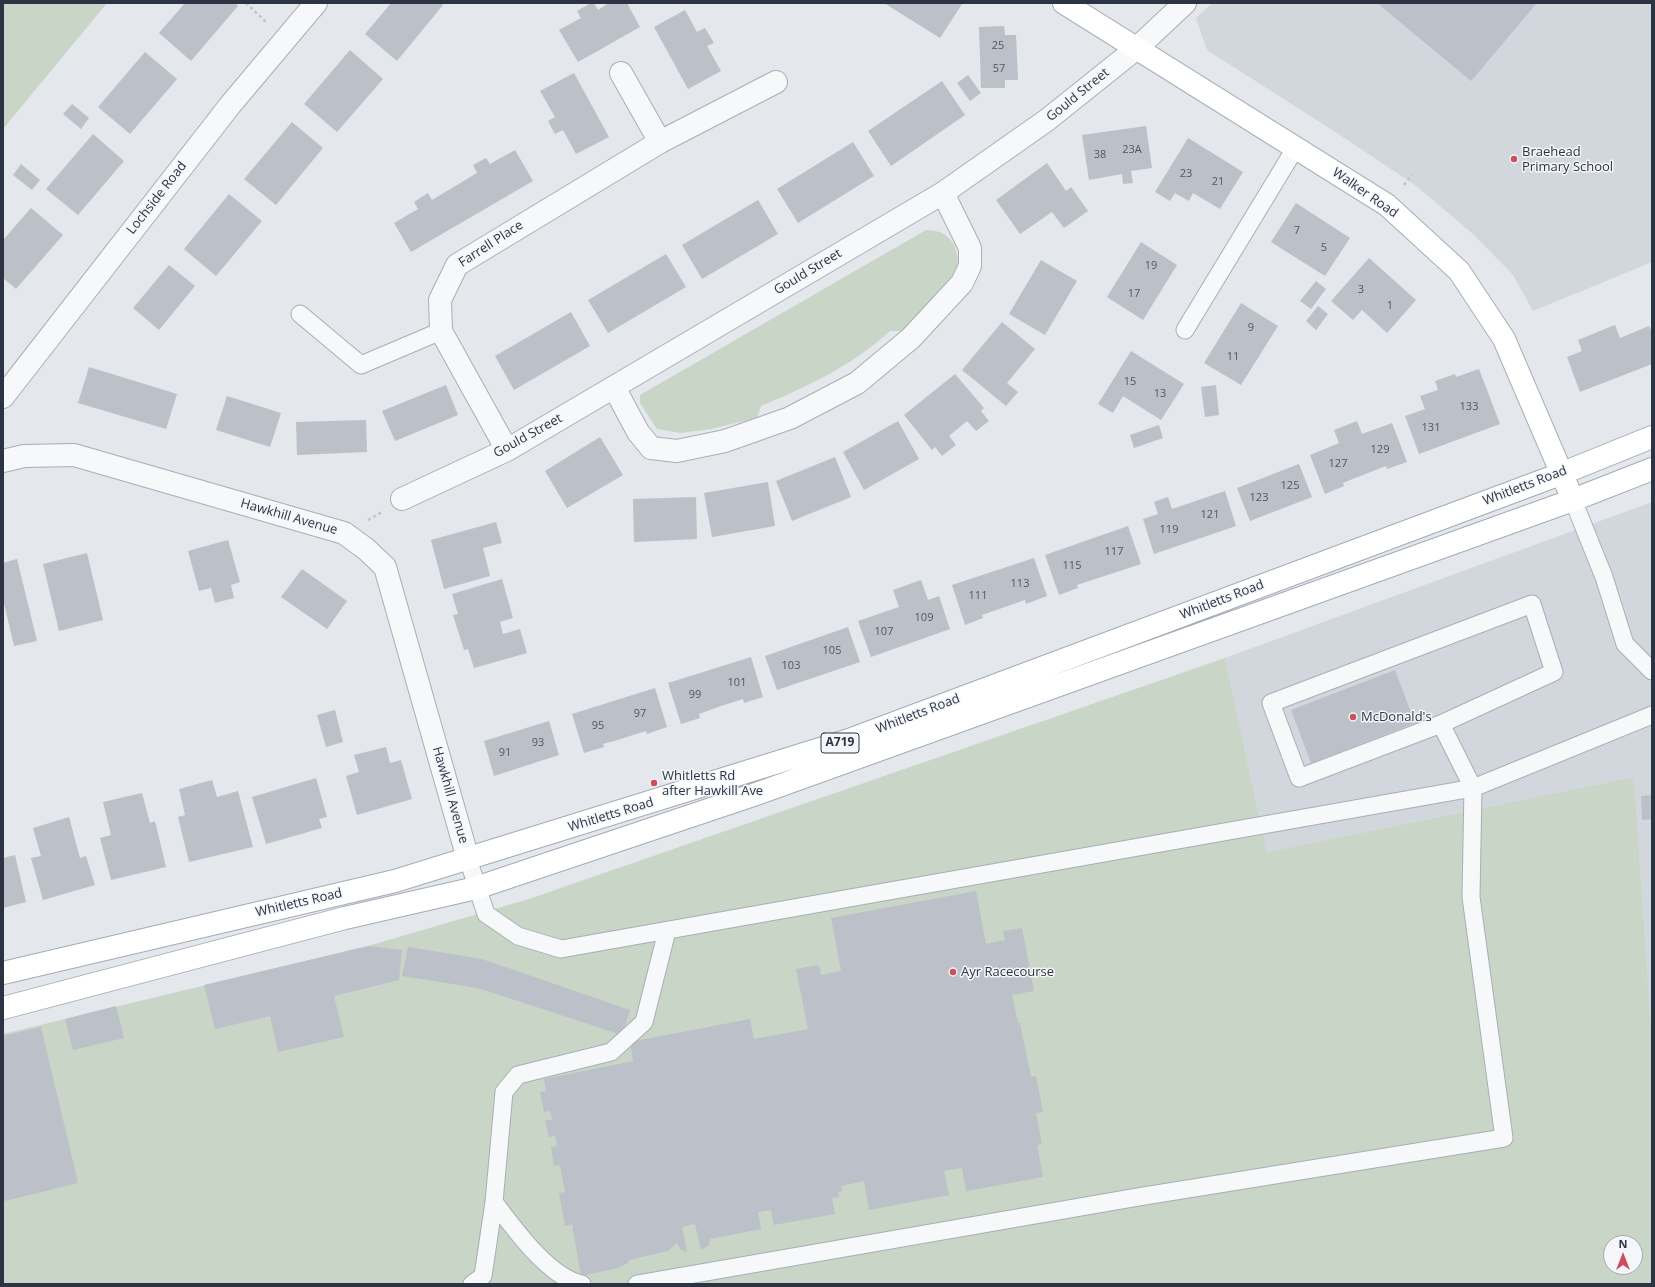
<!DOCTYPE html>
<html>
<head>
<meta charset="utf-8">
<style>
	body { margin:0 }
	#map { position:relative; width:1655px; height:1287px; overflow:hidden; background:#e4e7eb; font-family:"Open Sans",sans-serif }
	canvas { display:block }
	.frame { position:absolute; inset:0; border:4px solid #2c3443; pointer-events:none }
	.north { position:absolute; left:1603px; top:1235px; width:40px; height:40px; box-sizing:border-box; background:#f4f6f9; border:1px solid #a4a8b0; border-radius:50%; rotate:0deg; font-size:11px; font-weight:700; line-height:16px; text-align:center; color:#2c3443 }
	.north::after { content:''; display:block; margin:auto; width:14px; height:18px; background:#ca505f; clip-path:polygon(50% 0,100% 100%,50% 72%,0 100%) }
</style>
</head>
<body>
<div id="map">
<canvas width="1655" height="1287"></canvas>
<div class="frame"></div>
<div class="north">N</div>
</div>
<script>
const ctx = document.querySelector('canvas').getContext('2d');
ctx.lineJoin = 'round';
function paint(path, color) {
  ctx.fillStyle = color;
  ctx.fill(path, 'evenodd');
}
function stroke(path, color, width, dash) {
  ctx.strokeStyle = color;
  ctx.lineWidth = width;
  ctx.lineCap = dash ? 'butt' : 'round';
  ctx.setLineDash(dash || []);
  ctx.stroke(path);
}
function write(font, color, halo, rows, align = 'center') {
  ctx.font = font + ' "Open Sans",sans-serif';
  ctx.lineWidth = 3;
  ctx.setLineDash([]);
  ctx.textBaseline = 'middle';
  ctx.strokeStyle = halo;
  ctx.fillStyle = color;
  for (const [text, x, y, turn = 0] of rows) {
    ctx.save();
    ctx.translate(x, y);
    ctx.rotate((+turn || 0) * Math.PI / 180);
    ctx.textAlign = isNaN(turn) ? turn : align;
    if (halo) ctx.strokeText(text, 0, 0);
    ctx.fillText(text, 0, 0);
    ctx.restore();
  }
}
const built = new Path2D(`
	M 1212,3 L 1652,3 L 1652,262 L 1533,311 L 1513,275 L 1474,235 L 1415,185 L 1337,133 L 1207,50 L 1196,18 Z
	M 1652,502 L 1652,1041 L 1634,777 L 1267,852 L 1225,658 Z`);
const green = new Path2D(`
	M 3,3 L 107,3 L 3,129 Z
	M 926,230 C 950,230 959,246 958,269 L 904,331 L 890,331 C 852,366 808,386 761,406 L 757,418 L 711,429 L 680,433 L 657,429 L 640,403 L 640,395 Z
	M 1225,658 L 1267,852 L 1634,777 L 1652,1041 L 1652,1284 L 3,1284 L 3,1034 L 368,946 L 529,899 ZM 1611,1243 L 1635,1243 L 1635,1267 L 1611,1267 Z`);
const building = new Path2D(`
	M 185,3 L 235,3 L 238,6 L 191,61 L 159,33 Z
	M 391,3 L 441,3 L 443,5 L 397,61 L 365,34 Z
	M 591,3 L 594,3 L 598,10 L 609,3 L 627,3 L 640,27 L 578,62 L 559,30 L 581,18 L 577,11 Z
	M 884,3 L 960,3 L 962,4 L 940,38 Z
	M 1377,3 L 1537,3 L 1471,81 Z
	M 685,10 L 697,32 L 705,28 L 714,43 L 707,46 L 721,71 L 688,89 L 654,27 Z
	M 1004,26 L 1005,35 L 1016,35 L 1018,80 L 1005,80 L 1005,88 L 981,88 L 979,27 Z
	M 350,50 L 383,79 L 337,132 L 304,104 Z
	M 145,52 L 177,79 L 130,134 L 98,107 Z
	M 574,73 L 609,137 L 576,154 L 563,130 L 555,134 L 548,121 L 555,117 L 540,91 Z
	M 968,75 L 981,93 L 970,101 L 957,83 Z
	M 942,81 L 965,115 L 891,166 L 868,131 Z
	M 72,104 L 89,118 L 81,129 L 63,114 Z
	M 292,122 L 323,148 L 276,205 L 244,179 Z
	M 1146,126 L 1152,168 L 1131,171 L 1133,183 L 1123,184 L 1122,174 L 1089,180 L 1082,135 Z
	M 93,134 L 124,161 L 78,215 L 46,189 Z
	M 1188,138 L 1243,172 L 1220,209 L 1193,193 L 1189,201 L 1175,193 L 1170,201 L 1155,192 Z
	M 853,142 L 874,176 L 798,223 L 777,189 Z
	M 515,150 L 533,181 L 411,252 L 394,223 L 418,209 L 414,202 L 428,193 L 432,200 L 477,173 L 473,165 L 486,158 L 490,164 Z
	M 1047,163 L 1066,191 L 1071,187 L 1088,211 L 1064,228 L 1052,212 L 1020,234 L 996,200 Z
	M 21,164 L 40,180 L 32,190 L 13,175 Z
	M 229,194 L 262,221 L 216,276 L 184,249 Z
	M 758,200 L 778,234 L 702,279 L 682,245 Z
	M 1296,203 L 1350,238 L 1325,276 L 1271,242 Z
	M 31,208 L 63,235 L 16,289 L 3,278 L 3,240 Z
	M 1141,242 L 1177,265 L 1143,320 L 1107,297 Z
	M 666,254 L 686,287 L 608,333 L 588,300 Z
	M 1369,258 L 1416,300 L 1387,333 L 1362,310 L 1353,320 L 1331,301 Z
	M 1041,260 L 1077,281 L 1045,335 L 1009,314 Z
	M 169,265 L 195,286 L 159,330 L 133,308 Z
	M 1316,281 L 1326,289 L 1311,309 L 1300,301 Z
	M 1241,303 L 1278,326 L 1241,385 L 1204,363 Z
	M 1318,306 L 1328,314 L 1316,330 L 1306,321 Z
	M 571,312 L 590,346 L 514,390 L 495,356 Z
	M 1002,322 L 1035,349 L 1007,383 L 1018,392 L 1006,406 L 962,370 Z
	M 1615,325 L 1620,338 L 1649,326 L 1652,332 L 1652,364 L 1580,392 L 1567,357 L 1582,351 L 1578,340 Z
	M 1131,351 L 1184,384 L 1161,420 L 1123,396 L 1113,413 L 1098,404 Z
	M 89,367 L 177,394 L 166,429 L 78,403 Z
	M 1479,369 L 1500,424 L 1419,454 L 1405,416 L 1425,409 L 1420,396 L 1438,390 L 1435,381 L 1455,374 L 1456,377 Z
	M 955,374 L 984,408 L 981,411 L 989,421 L 976,431 L 967,421 L 949,436 L 956,445 L 942,456 L 935,447 L 932,450 L 904,415 Z
	M 446,385 L 458,415 L 395,441 L 382,411 Z
	M 1216,385 L 1219,415 L 1205,417 L 1201,387 Z
	M 227,396 L 281,413 L 270,447 L 216,430 Z
	M 366,420 L 367,452 L 297,455 L 296,422 Z
	M 898,421 L 919,459 L 864,490 L 843,452 Z
	M 1357,421 L 1362,434 L 1392,423 L 1407,462 L 1387,469 L 1386,466 L 1355,478 L 1343,483 L 1344,486 L 1325,494 L 1310,455 L 1339,443 L 1334,430 Z
	M 1159,425 L 1163,438 L 1134,448 L 1130,435 Z
	M 600,437 L 623,475 L 567,508 L 545,471 Z
	M 835,457 L 851,497 L 792,521 L 776,481 Z
	M 1299,464 L 1312,497 L 1250,521 L 1237,488 Z
	M 768,482 L 775,526 L 712,537 L 704,493 Z
	M 1225,491 L 1236,526 L 1154,554 L 1143,519 L 1158,514 L 1154,502 L 1168,497 L 1172,509 Z
	M 696,497 L 697,539 L 634,542 L 633,499 Z
	M 496,522 L 502,543 L 483,548 L 490,576 L 444,589 L 431,540 Z
	M 1128,526 L 1141,564 L 1077,585 L 1078,588 L 1059,595 L 1045,555 Z
	M 228,540 L 240,582 L 231,585 L 234,598 L 215,603 L 211,588 L 199,591 L 188,551 Z
	M 87,553 L 103,620 L 59,631 L 43,564 Z
	M 1034,558 L 1047,596 L 1026,604 L 1025,600 L 982,615 L 983,618 L 965,625 L 952,585 Z
	M 17,559 L 37,641 L 14,646 L 3,599 L 3,563 Z
	M 302,569 L 347,601 L 327,629 L 281,597 Z
	M 502,579 L 513,618 L 500,622 L 503,634 L 520,629 L 527,653 L 474,668 L 468,649 L 464,650 L 453,615 L 458,614 L 452,594 Z
	M 921,580 L 928,600 L 939,596 L 950,629 L 871,657 L 858,621 L 899,607 L 893,590 Z
	M 848,627 L 860,662 L 777,690 L 765,656 Z
	M 751,657 L 763,697 L 744,703 L 743,699 L 721,706 L 699,714 L 700,718 L 681,724 L 668,683 Z
	M 1395,670 L 1415,723 L 1311,763 L 1291,710 Z
	M 655,688 L 667,727 L 647,734 L 646,731 L 614,741 L 603,744 L 604,747 L 584,753 L 572,714 Z
	M 335,710 L 343,742 L 326,747 L 317,715 Z
	M 549,721 L 559,755 L 494,776 L 484,741 Z
	M 386,747 L 390,763 L 401,760 L 412,799 L 357,815 L 346,776 L 359,772 L 354,755 Z
	M 316,778 L 327,817 L 319,819 L 322,828 L 266,844 L 252,797 Z
	M 212,780 L 217,797 L 238,791 L 253,847 L 189,862 L 178,817 L 185,815 L 179,789 Z
	M 142,793 L 150,823 L 155,821 L 166,867 L 111,880 L 100,838 L 111,835 L 103,802 Z
	M 1652,795 L 1652,819 L 1642,820 L 1641,796 Z
	M 69,817 L 80,858 L 86,856 L 95,885 L 43,900 L 31,858 L 41,856 L 33,828 Z
	M 15,855 L 26,902 L 3,908 L 3,858 Z
	M 976,891 L 986,944 L 1005,940 L 1003,931 L 1022,928 L 1034,991 L 1012,995 L 1018,1023 L 1020,1023 L 1031,1077 L 1036,1076 L 1043,1112 L 1036,1113 L 1042,1144 L 1037,1145 L 1043,1177 L 966,1191 L 962,1168 L 944,1171 L 949,1195 L 869,1210 L 864,1181 L 841,1186 L 842,1191 L 838,1192 L 839,1197 L 832,1198 L 835,1214 L 774,1225 L 771,1210 L 758,1212 L 761,1229 L 710,1239 L 709,1245 L 701,1250 L 695,1224 L 682,1227 L 687,1252 L 681,1250 L 677,1243 L 668,1251 L 629,1260 L 628,1263 L 618,1268 L 581,1276 L 572,1224 L 565,1226 L 559,1193 L 565,1192 L 560,1165 L 554,1166 L 551,1147 L 557,1146 L 555,1136 L 549,1137 L 545,1120 L 552,1120 L 550,1111 L 544,1112 L 540,1092 L 546,1091 L 544,1079 L 633,1061 L 630,1042 L 750,1019 L 754,1039 L 808,1029 L 796,969 L 819,965 L 821,975 L 841,971 L 831,918 Z
	M 368,946 L 402,950 L 399,980 L 334,996 L 344,1037 L 278,1052 L 270,1016 L 215,1029 L 204,985 Z
	M 408,947 L 482,959 L 630,1010 L 622,1035 L 478,988 L 402,976 Z
	M 116,1006 L 124,1038 L 73,1050 L 65,1019 Z
	M 41,1027 L 78,1183 L 5,1201 L 3,1193 L 3,1036 Z`);
const path = new Path2D(`
	M 246,3 L 266,22
	M 1404,185 L 1412,174
	M 368,520 L 382,512`);
const lane = new Path2D(`
	M 300,314 L 361,365 L 441,331
	M 1185,330 L 1296,147
	M 1573,500 L 1604,577 L 1625,644 L 1652,671
	M 1532,604 L 1554,672 L 1441,724 L 1299,778 L 1271,703 Z
	M 1441,724 L 1473,788 L 1652,715
	M 468,859 L 486,914 L 518,936 L 561,949 L 1473,788 L 1471,897 L 1504,1138 L 1138,1197 L 637,1284
	M 494,1202 C 514,1228 549,1278 582,1284
	M 472,1284 L 483,1276 L 494,1202 L 504,1092 L 518,1075 L 611,1052 L 644,1022 L 667,931`);
const street = new Path2D(`
	M 621,73 L 660,142
	M 614,387 L 638,432 L 651,448 L 677,451 L 725,441 L 790,418 L 857,383 L 911,338 L 962,283 L 970,266 L 970,248 L 943,193
	M 3,397 L 231,104 L 316,3
	M 507,450 L 441,331 L 440,300 L 457,265 L 660,142 L 776,82
	M 3,461 L 24,456 L 74,455 L 344,533 L 366,549 L 385,567 L 468,859
	M 402,499 L 507,450 L 943,193 L 1047,120 L 1137,48 L 1185,3`);
const secondary = new Path2D(`
	M 1064,3 L 1387,205 L 1459,271 L 1504,339 L 1573,500`);
const primary = new Path2D(`
	M 3,973 L 395,881 L 849,740 L 1563,473 L 1652,437
	M 3,1008 L 345,918 L 476,888 L 759,793 L 1573,500 L 1652,469`);
const markers = [
	[1514,159,4,"#ca505f"],
	[1353,717,4,"#ca505f"],
	[654,783,4,"#ca505f"],
	[953,972,4,"#ca505f"]
];
const numberNames = [
	["25",998,46],
	["57",999,69],
	["23A",1132,150],
	["38",1100,155],
	["23",1186,174],
	["21",1218,182],
	["7",1297,231],
	["5",1324,248],
	["19",1151,266],
	["3",1361,290],
	["17",1134,294],
	["1",1390,306],
	["9",1251,328],
	["11",1233,357],
	["15",1130,382],
	["13",1160,394],
	["133",1469,407],
	["131",1431,428],
	["129",1380,450],
	["127",1338,464],
	["125",1290,486],
	["123",1259,498],
	["121",1210,515],
	["119",1169,530],
	["117",1114,552],
	["115",1072,566],
	["113",1020,584],
	["111",978,596],
	["109",924,618],
	["107",884,632],
	["105",832,651],
	["103",791,666],
	["101",737,683],
	["99",695,695],
	["97",640,714],
	["95",598,726],
	["93",538,743],
	["91",505,753]
];
const shields = [
	[840,743,38]
];
const shieldNames = [
	["A719",840,743]
];
const streetNames = [
	["Gould Street",1078,95,-39],
	["Walker Road",1365,193,35],
	["Lochside Road",157,198,-52],
	["Farrell Place",491,244,-33],
	["Gould Street",808,272,-31],
	["Gould Street",528,436,-29],
	["Whitletts Road",1525,486,-21],
	["Hawkhill Avenue",289,517,16],
	["Whitletts Road",1222,600,-21],
	["Whitletts Road",918,714,-21],
	["Hawkhill Avenue",450,795,74],
	["Whitletts Road",611,815,-17],
	["Whitletts Road",299,903,-13]
];
const poiNames = [
	["Braehead",1522,152],
	["Primary School",1522,167],
	["McDonald's",1361,717],
	["Whitletts Rd",662,776],
	["after Hawkill Ave",662,791],
	["Ayr Racecourse",961,972]
];
paint(built, '#d2d6dd');
paint(green, '#c9d5c6');
paint(building, '#bcc0c8');
stroke(lane, '#a9aeb5', 19);
stroke(street, '#a9aeb5', 24);
stroke(secondary, '#a9aeb5', 24);
stroke(primary, '#a4abb7', 24);
stroke(path, '#c2c5ca', 2.5, [3, 3]);
stroke(lane, '#f7f8fa', 17);
stroke(street, '#f7f8fa', 22);
stroke(secondary, '#fff', 22);
stroke(primary, '#fff', 22);
for (const [x, y, r, color] of markers) {
  const dot = new Path2D();
  dot.arc(x, y, r, 0, 2 * Math.PI);
  ctx.fillStyle = color;
  ctx.fill(dot);
  stroke(dot, '#f4f6f9', 1.5);
}
write('11px', '#505764', null, numberNames);
for (const [x, y, w] of shields) {
  const box = new Path2D();
  box.roundRect(x - w / 2, y - 10, w, 20, 3);
  ctx.fillStyle = '#f4f6f9';
  ctx.fill(box);
  stroke(box, '#2c3443', 1);
}
write('bold 12px', '#2c3443', null, shieldNames);
write('13px', '#2c3443', '#f4f6f9', streetNames);
write('13px', '#2c3443', '#f4f6f9', poiNames, 'left');
</script>
</body>
</html>
